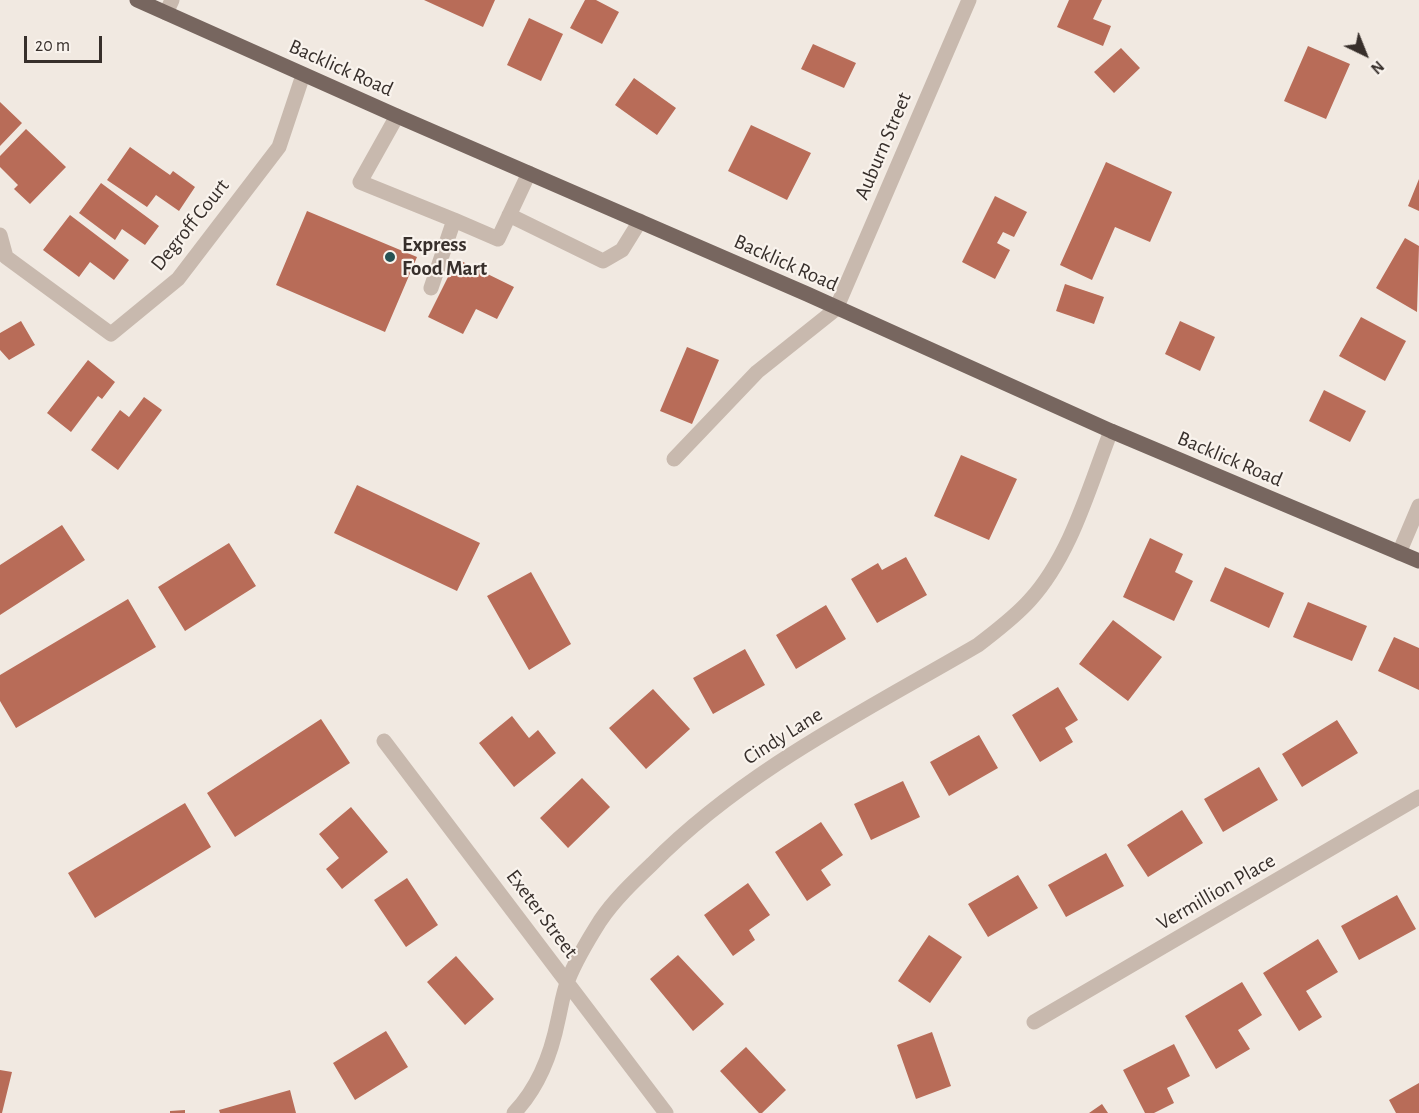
<!DOCTYPE html>
<html>
<head>
<meta charset="utf-8">
<style>
	body { margin:0 }
	#map { position:relative; width:1419px; height:1113px; overflow:hidden; background:#f1e9e1; font-family:"Alegreya Sans",sans-serif }
	canvas { display:block }
	.north { position:absolute; left:1335px; top:24px; width:60px; height:60px; -webkit-text-stroke:4px #f9f3ed; paint-order:stroke; rotate:137deg; font-size:16px; font-weight:700; line-height:24px; text-align:center; color:#372f2b }
	.north::after { content:''; display:block; margin:auto; width:21px; height:27px; background:#372f2b; clip-path:polygon(50% 0,100% 100%,50% 72%,0 100%) }
	.scale { position:absolute; left:24px; top:36px; width:78px; height:27px; box-sizing:border-box; border:3px solid #372f2b; border-top:0; padding-left:8px; font-size:18px; line-height:21px; white-space:nowrap; color:#372f2b; -webkit-text-stroke:4px #f9f3ed; paint-order:stroke }
</style>
</head>
<body>
<div id="map">
<canvas width="1419" height="1113"></canvas>
<div class="north">N</div>
<div class="scale">20 m</div>
</div>
<script>
const ctx = document.querySelector('canvas').getContext('2d');
ctx.lineJoin = 'round';
function paint(path, color) {
  ctx.fillStyle = color;
  ctx.fill(path, 'evenodd');
}
function stroke(path, color, width, dash) {
  ctx.strokeStyle = color;
  ctx.lineWidth = width;
  ctx.lineCap = dash ? 'butt' : 'round';
  ctx.setLineDash(dash || []);
  ctx.stroke(path);
}
function write(font, color, halo, rows, align = 'center') {
  ctx.font = font + ' "Alegreya Sans",sans-serif';
  ctx.lineWidth = 4.5;
  ctx.setLineDash([]);
  ctx.textBaseline = 'middle';
  ctx.strokeStyle = halo;
  ctx.fillStyle = color;
  for (const [text, x, y, turn = 0] of rows) {
    ctx.save();
    ctx.translate(x, y);
    ctx.rotate((+turn || 0) * Math.PI / 180);
    ctx.textAlign = isNaN(turn) ? turn : align;
    if (halo) ctx.strokeText(text, 0, 0);
    ctx.fillText(text, 0, 0);
    ctx.restore();
  }
}
const building = new Path2D(`
	M 424,0 L 495,0 L 483,27 Z
	M 585,0 L 596,0 L 619,12 L 602,44 L 570,28 Z
	M 1069,0 L 1102,0 L 1093,19 L 1111,26 L 1103,46 L 1057,27 Z
	M 529,18 L 563,34 L 541,81 L 507,65 Z
	M 813,44 L 856,63 L 844,88 L 801,69 Z
	M 1308,46 L 1350,64 L 1326,119 L 1284,101 Z
	M 1121,48 L 1140,68 L 1114,93 L 1094,72 Z
	M 634,78 L 676,108 L 657,135 L 615,105 Z
	M 0,102 L 22,123 L 0,146 Z
	M 751,125 L 811,153 L 787,200 L 728,171 Z
	M 26,129 L 66,167 L 30,204 L 14,189 L 18,185 L 0,167 L 0,156 Z
	M 130,147 L 170,175 L 173,171 L 195,187 L 179,211 L 156,195 L 147,207 L 107,180 Z
	M 1106,162 L 1172,192 L 1150,242 L 1115,227 L 1092,280 L 1060,265 Z
	M 1419,179 L 1419,211 L 1408,206 Z
	M 101,183 L 159,226 L 145,245 L 122,229 L 115,240 L 79,213 Z
	M 995,196 L 1027,212 L 1014,237 L 1003,232 L 997,243 L 1010,250 L 995,279 L 962,262 Z
	M 307,211 L 417,257 L 385,332 L 276,285 Z
	M 70,215 L 129,260 L 114,280 L 90,262 L 79,277 L 43,250 Z
	M 1405,238 L 1419,246 L 1417,312 L 1376,288 Z
	M 457,259 L 514,287 L 497,319 L 476,309 L 463,334 L 428,317 Z
	M 1065,284 L 1104,297 L 1094,324 L 1056,311 Z
	M 1361,317 L 1406,341 L 1385,381 L 1339,356 Z
	M 21,321 L 35,345 L 9,360 L 0,350 L 0,333 Z
	M 1180,321 L 1215,337 L 1200,371 L 1165,354 Z
	M 687,347 L 719,360 L 692,424 L 660,411 Z
	M 88,360 L 115,382 L 102,399 L 98,396 L 71,432 L 47,413 Z
	M 1324,390 L 1366,411 L 1350,442 L 1309,421 Z
	M 144,397 L 162,410 L 118,470 L 91,450 L 120,410 L 129,417 Z
	M 961,455 L 1017,479 L 989,540 L 934,516 Z
	M 357,485 L 480,543 L 457,591 L 334,533 Z
	M 62,525 L 85,560 L 0,615 L 0,565 Z
	M 1150,538 L 1183,554 L 1175,572 L 1193,581 L 1174,621 L 1123,597 Z
	M 229,543 L 256,586 L 185,631 L 158,587 Z
	M 906,557 L 927,595 L 877,623 L 851,579 L 878,563 L 882,570 Z
	M 1225,567 L 1284,593 L 1269,628 L 1210,601 Z
	M 531,572 L 571,644 L 529,670 L 487,596 Z
	M 128,599 L 156,647 L 16,728 L 0,701 L 0,675 Z
	M 1308,602 L 1367,626 L 1352,661 L 1293,637 Z
	M 826,605 L 846,639 L 796,669 L 776,635 Z
	M 1113,620 L 1162,657 L 1128,701 L 1079,664 Z
	M 1394,637 L 1419,648 L 1419,690 L 1378,671 Z
	M 745,649 L 765,685 L 713,714 L 693,678 Z
	M 1058,687 L 1078,720 L 1065,728 L 1073,742 L 1040,762 L 1012,715 Z
	M 653,689 L 690,729 L 646,769 L 609,728 Z
	M 512,716 L 529,738 L 538,730 L 556,753 L 514,787 L 479,743 Z
	M 321,719 L 350,763 L 235,837 L 207,793 Z
	M 1337,720 L 1358,753 L 1302,787 L 1282,754 Z
	M 979,735 L 998,768 L 949,796 L 930,762 Z
	M 1259,767 L 1278,800 L 1223,832 L 1204,799 Z
	M 582,778 L 610,807 L 568,848 L 540,818 Z
	M 903,781 L 920,817 L 871,840 L 854,804 Z
	M 185,803 L 211,847 L 95,918 L 68,873 Z
	M 351,807 L 388,852 L 342,889 L 326,869 L 339,858 L 319,834 Z
	M 1182,810 L 1203,843 L 1148,877 L 1127,845 Z
	M 821,822 L 843,855 L 821,870 L 831,885 L 807,901 L 775,852 Z
	M 1106,853 L 1124,886 L 1066,917 L 1048,885 Z
	M 1018,875 L 1038,908 L 988,937 L 968,904 Z
	M 407,878 L 438,925 L 406,947 L 374,900 Z
	M 748,883 L 770,915 L 749,930 L 755,940 L 733,956 L 704,915 Z
	M 1397,895 L 1416,929 L 1359,960 L 1341,926 Z
	M 929,935 L 962,957 L 930,1003 L 898,981 Z
	M 1318,939 L 1338,972 L 1306,991 L 1322,1017 L 1299,1031 L 1263,973 Z
	M 678,955 L 724,1004 L 693,1031 L 650,979 Z
	M 456,956 L 494,999 L 465,1025 L 427,982 Z
	M 1242,982 L 1262,1015 L 1238,1030 L 1250,1049 L 1216,1069 L 1185,1016 Z
	M 386,1031 L 408,1067 L 355,1100 L 333,1063 Z
	M 932,1032 L 951,1086 L 916,1099 L 897,1045 Z
	M 1174,1044 L 1190,1076 L 1167,1088 L 1174,1103 L 1154,1113 L 1145,1113 L 1123,1070 Z
	M 746,1047 L 786,1090 L 762,1113 L 759,1113 L 720,1071 Z
	M 0,1070 L 12,1072 L 2,1113 L 0,1113 Z
	M 1419,1083 L 1419,1113 L 1396,1113 L 1389,1100 Z
	M 290,1090 L 296,1113 L 220,1113 L 219,1110 Z
	M 1102,1104 L 1108,1113 L 1089,1113 Z
	M 185,1110 L 185,1113 L 170,1113 L 170,1111 Z`);
const minor = new Path2D(`
	M 166,13 L 172,0
	M 397,116 L 360,182 L 454,220 L 431,288
	M 509,215 L 603,261 L 622,250 L 640,221
	M 454,220 L 498,239 L 529,173
	M 0,235 L 6,257 L 111,334 L 178,279 L 279,147 L 303,75
	M 674,459 L 757,372 L 836,309 L 969,0
	M 1399,553 L 1419,506
	M 384,741 L 666,1113
	M 1034,1022 L 1419,797
	M 514,1113 C 539,1087 551,1055 558,1020 C 561,1007 563,993 568,980 C 576,960 588,940 600,921 C 614,900 634,881 652,864 C 745,770 865,711 978,645 C 996,631 1015,617 1030,600 C 1071,555 1089,487 1111,431`);
const major = new Path2D(`
	M 137,0 L 397,116 L 807,294 L 1111,431 L 1419,561`);
const markers = [
	[390,257,6,"#265254"]
];
const streetNames = [
	["Backlick Road",341,68,24],
	["Auburn Street",883,146,-67],
	["Degroff Court",190,225,-51],
	["Backlick Road",786,263,24],
	["Backlick Road",1230,459,23],
	["Cindy Lane",783,736,-32],
	["Vermillion Place",1216,892,-30],
	["Exeter Street",542,914,53]
];
const poiNames = [
	["Express",402,245],
	["Food Mart",402,269]
];
paint(building, '#b86c58');
stroke(minor, '#c8b9ae', 15);
stroke(major, '#77665f', 15);
for (const [x, y, r, color] of markers) {
  const dot = new Path2D();
  dot.arc(x, y, r, 0, 2 * Math.PI);
  ctx.fillStyle = color;
  ctx.fill(dot);
  stroke(dot, '#f9f3ed', 2);
}
write('21px', '#372f2b', '#f9f3ed', streetNames);
write('bold 21px', '#372f2b', '#f9f3ed', poiNames, 'left');
</script>
</body>
</html>
